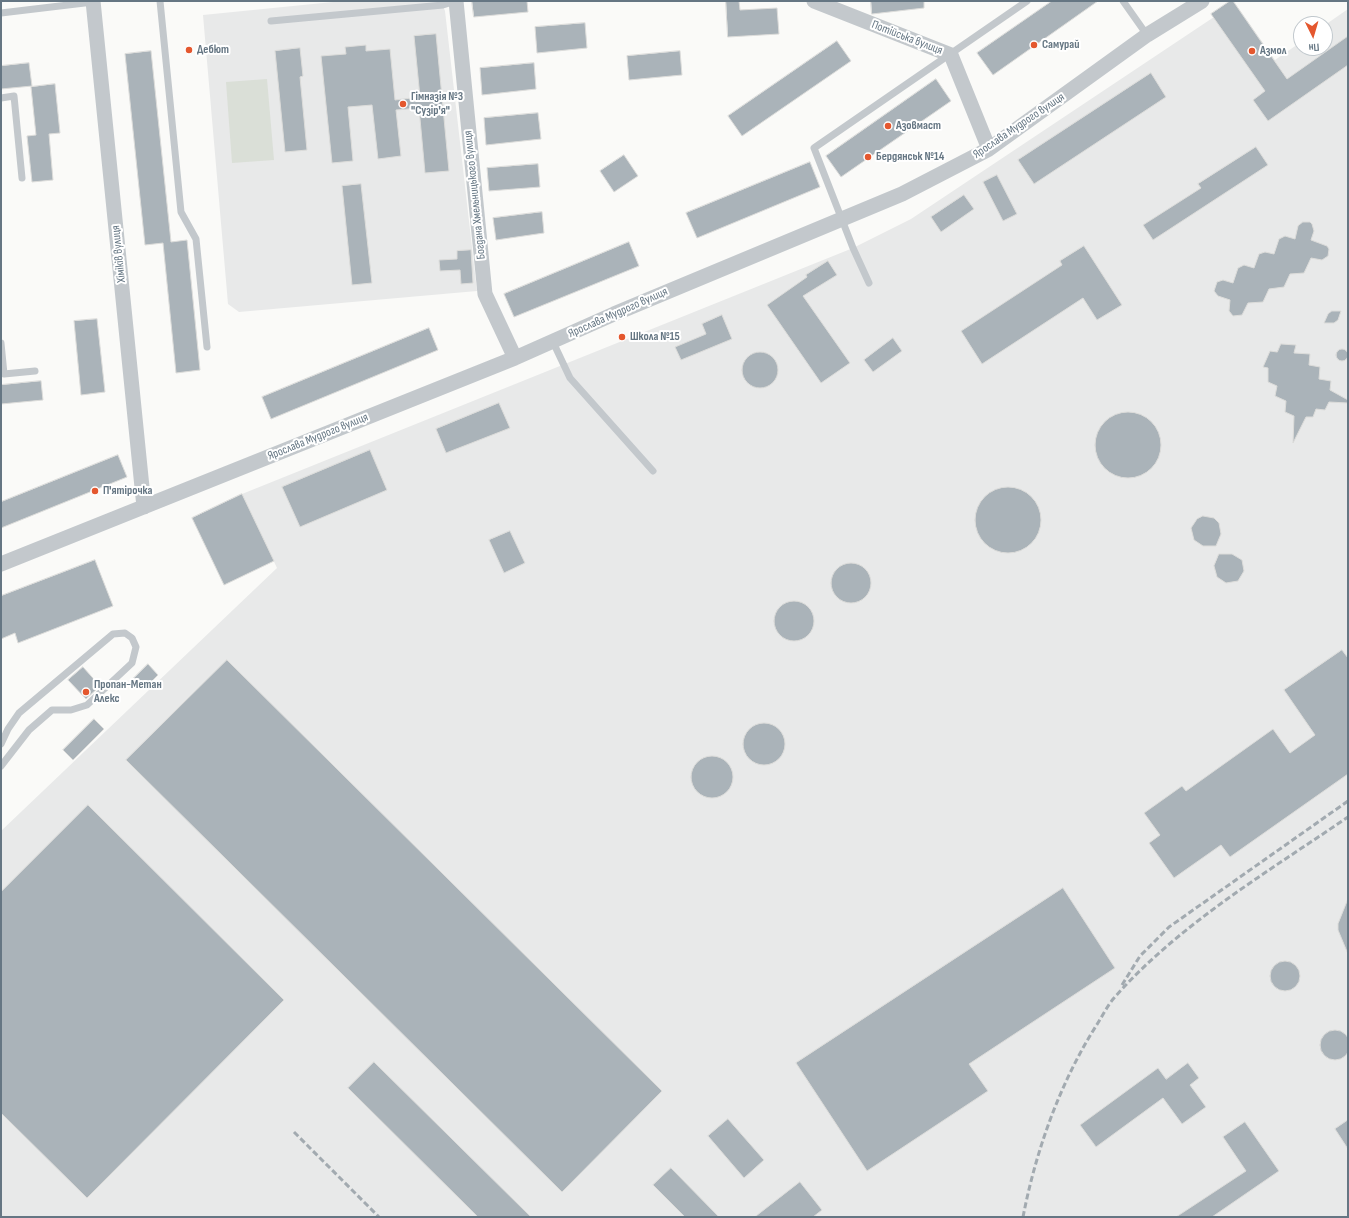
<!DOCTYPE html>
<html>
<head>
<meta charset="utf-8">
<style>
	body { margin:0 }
	#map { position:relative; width:1349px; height:1218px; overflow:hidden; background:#fafaf8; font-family:"Sofia Sans Condensed",sans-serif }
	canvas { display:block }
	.frame { position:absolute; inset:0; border:2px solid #657683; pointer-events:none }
	.north { position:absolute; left:1293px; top:16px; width:40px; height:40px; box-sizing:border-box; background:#fff; border:1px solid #c1c8cd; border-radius:50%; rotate:175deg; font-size:11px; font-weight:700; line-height:16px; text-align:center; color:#657683 }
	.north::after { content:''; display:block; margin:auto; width:14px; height:18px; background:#e4572e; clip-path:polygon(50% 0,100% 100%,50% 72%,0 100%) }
</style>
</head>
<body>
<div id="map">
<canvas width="1349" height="1218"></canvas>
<div class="frame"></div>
<div class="north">Пн</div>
</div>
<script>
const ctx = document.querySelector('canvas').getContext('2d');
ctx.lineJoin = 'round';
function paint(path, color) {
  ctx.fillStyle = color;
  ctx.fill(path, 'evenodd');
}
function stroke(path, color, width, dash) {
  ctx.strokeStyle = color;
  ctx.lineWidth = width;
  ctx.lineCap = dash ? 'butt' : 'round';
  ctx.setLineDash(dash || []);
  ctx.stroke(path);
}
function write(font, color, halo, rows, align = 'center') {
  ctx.font = font + ' "Sofia Sans Condensed",sans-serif';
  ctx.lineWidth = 4;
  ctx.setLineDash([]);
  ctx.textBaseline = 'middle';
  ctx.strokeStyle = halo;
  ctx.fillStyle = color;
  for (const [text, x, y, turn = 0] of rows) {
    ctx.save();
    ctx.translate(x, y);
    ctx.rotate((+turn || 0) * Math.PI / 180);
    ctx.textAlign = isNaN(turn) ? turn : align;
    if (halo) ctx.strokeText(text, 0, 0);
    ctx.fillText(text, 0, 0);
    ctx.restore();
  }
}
const built = new Path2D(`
	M 343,1 L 441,1 L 445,11 L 477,291 L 239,312 L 228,304 L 203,15 Z
	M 1235,3 L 1275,60 L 1301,42 L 1301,48 L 1325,48 L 1325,25 L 1348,9 L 1348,1217 L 1,1217 L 1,831 L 277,568 L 242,494 L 853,248 L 911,219 Z`);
const green = new Path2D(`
	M 267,79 L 274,160 L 232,163 L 226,82 Z`);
const building = new Path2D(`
	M 472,1 L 527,1 L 528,12 L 474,17 Z
	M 726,1 L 739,1 L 740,10 L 777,8 L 779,34 L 728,37 Z
	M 871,1 L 924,1 L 924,8 L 872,14 Z
	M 1052,1 L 1098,1 L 993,75 L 977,53 Z
	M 1230,1 L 1233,1 L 1287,79 L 1348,36 L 1348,65 L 1268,121 L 1253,100 L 1265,91 L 1211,14 Z
	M 585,23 L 587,48 L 537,53 L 535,27 Z
	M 436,34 L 449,171 L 425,173 L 419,108 L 396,110 L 401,156 L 378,159 L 372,105 L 348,107 L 353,161 L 332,163 L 321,56 L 346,54 L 345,47 L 366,45 L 366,51 L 390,49 L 395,100 L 420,97 L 414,36 Z
	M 837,41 L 851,61 L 742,136 L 728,116 Z
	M 300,48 L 303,76 L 300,77 L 307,150 L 285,152 L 275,51 Z
	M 151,51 L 171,242 L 187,240 L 200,370 L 176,373 L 163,243 L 145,245 L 125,54 Z
	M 680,51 L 682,75 L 629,80 L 627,56 Z
	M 29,63 L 32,86 L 1,89 L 1,66 Z
	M 534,63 L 536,89 L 482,95 L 480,68 Z
	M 1151,73 L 1166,97 L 1034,184 L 1018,160 Z
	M 936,79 L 951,101 L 841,177 L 826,156 Z
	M 55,84 L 60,133 L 49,134 L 53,180 L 32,182 L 27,136 L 36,135 L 31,87 Z
	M 538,113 L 541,139 L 486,145 L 484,118 Z
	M 1256,147 L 1268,165 L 1153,240 L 1143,225 L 1201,188 L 1198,184 Z
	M 624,155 L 638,176 L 614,192 L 600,171 Z
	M 810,162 L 820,187 L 697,238 L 686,213 Z
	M 538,164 L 540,187 L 489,191 L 487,168 Z
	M 997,175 L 1017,214 L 1003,221 L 983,182 Z
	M 361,184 L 372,283 L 352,285 L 342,186 Z
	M 964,195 L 974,209 L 941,232 L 931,217 Z
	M 542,212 L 544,233 L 496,240 L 493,218 Z
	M 1303,222 L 1310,222 L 1312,224 L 1314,231 L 1311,240 L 1327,246 L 1329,249 L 1328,256 L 1322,260 L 1311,258 L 1304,273 L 1290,274 L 1284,287 L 1269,289 L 1263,302 L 1248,303 L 1242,315 L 1233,316 L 1229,311 L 1230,300 L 1218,296 L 1214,291 L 1217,282 L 1223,280 L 1233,283 L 1238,268 L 1244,265 L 1254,268 L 1259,254 L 1265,252 L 1274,254 L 1279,239 L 1285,236 L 1295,239 L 1298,226 Z
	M 629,242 L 639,266 L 514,317 L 504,294 Z
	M 1084,246 L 1122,305 L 1097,320 L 1083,298 L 982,364 L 961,331 L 1062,265 L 1060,261 Z
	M 471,250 L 473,283 L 461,284 L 460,270 L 440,271 L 439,260 L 457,259 L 457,251 Z
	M 828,261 L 837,275 L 803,296 L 850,363 L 821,383 L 767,305 L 807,277 L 806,275 Z
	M 1332,311 L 1341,311 L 1338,320 L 1334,323 L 1324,323 L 1328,314 Z
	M 722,315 L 732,339 L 681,360 L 675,347 L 706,334 L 702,324 Z
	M 97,319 L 105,392 L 81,395 L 74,321 Z
	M 429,328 L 438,350 L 271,419 L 262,397 Z
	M 893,338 L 902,351 L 873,372 L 864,360 Z
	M 1281,344 L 1296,345 L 1294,353 L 1310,354 L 1309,365 L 1320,367 L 1319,379 L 1331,381 L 1330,390 L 1348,400 L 1348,403 L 1329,402 L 1325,410 L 1316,409 L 1313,417 L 1306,417 L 1293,443 L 1294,416 L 1285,412 L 1286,401 L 1275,396 L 1277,386 L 1268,382 L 1268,368 L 1263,367 L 1270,351 L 1277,352 Z
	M1336 355a6 6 0 1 1 12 0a6 6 0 1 1-12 0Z
	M742 370a18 18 0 1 1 36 0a18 18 0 1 1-36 0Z
	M 41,381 L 43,400 L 1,404 L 1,385 Z
	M 499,403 L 510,428 L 446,453 L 436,429 Z
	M1095 445a33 33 0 1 1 66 0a33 33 0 1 1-66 0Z
	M 370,450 L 387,490 L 300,527 L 282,487 Z
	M 118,455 L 127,477 L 1,528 L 1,502 Z
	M975 520a33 33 0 1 1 66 0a33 33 0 1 1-66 0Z
	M 242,494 L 274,561 L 224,585 L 192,518 Z
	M 1203,516 L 1214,518 L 1219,523 L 1221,534 L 1216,546 L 1203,546 L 1194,540 L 1191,528 L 1197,519 Z
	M 510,531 L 525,563 L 504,573 L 489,540 Z
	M 1219,554 L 1232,554 L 1242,560 L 1244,571 L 1238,581 L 1226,583 L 1217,577 L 1214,566 Z
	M 95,560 L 113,606 L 18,643 L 15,633 L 1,639 L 1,596 Z
	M831 583a20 20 0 1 1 40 0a20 20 0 1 1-40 0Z
	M774 621a20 20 0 1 1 40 0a20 20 0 1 1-40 0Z
	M 1342,650 L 1348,658 L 1348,774 L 1230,857 L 1221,845 L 1174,878 L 1149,843 L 1160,835 L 1144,813 L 1182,786 L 1186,791 L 1273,729 L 1290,753 L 1315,735 L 1284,690 Z
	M 227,660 L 662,1091 L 562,1192 L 126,760 Z
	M 148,664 L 158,675 L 145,688 L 134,678 Z
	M 83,667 L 100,686 L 86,699 L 68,680 Z
	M 94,719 L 104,729 L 73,760 L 63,750 Z
	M743 744a21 21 0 1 1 42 0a21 21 0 1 1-42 0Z
	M691 777a21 21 0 1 1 42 0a21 21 0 1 1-42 0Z
	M 88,805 L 284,1000 L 87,1198 L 1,1113 L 1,892 Z
	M 1063,888 L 1115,968 L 969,1064 L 988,1091 L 867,1171 L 796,1063 Z
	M 1348,899 L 1348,954 L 1338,930 L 1338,924 Z
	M1270 976a15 15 0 1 1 30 0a15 15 0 1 1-30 0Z
	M1320 1045a15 15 0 1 1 30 0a15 15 0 1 1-30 0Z
	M 374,1062 L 531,1217 L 478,1217 L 348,1088 Z
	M 1188,1063 L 1199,1078 L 1190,1085 L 1206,1107 L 1182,1124 L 1163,1098 L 1096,1147 L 1080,1125 L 1158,1068 L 1166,1079 Z
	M 728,1119 L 764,1160 L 744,1178 L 708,1136 Z
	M 1348,1120 L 1348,1149 L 1335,1129 Z
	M 1245,1122 L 1279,1171 L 1212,1217 L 1176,1217 L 1246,1171 L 1223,1137 Z
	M 671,1168 L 719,1217 L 685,1217 L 653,1185 Z
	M 800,1182 L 822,1210 L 813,1217 L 755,1217 Z`);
const service = new Path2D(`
	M 160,1 L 181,212 L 196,239 L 207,347
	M 1123,1 L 1147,35
	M 1,13 L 93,2
	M 271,21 L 443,5 L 456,1
	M 1,98 L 14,96 L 22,178
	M 869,283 L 853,248 L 814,148 L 1027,1
	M 553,342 L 570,378 L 653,471
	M 1,343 L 4,374 L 35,371
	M 1,744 L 8,729 L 19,713 L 113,634 L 125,633 L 132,638 L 136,647 L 132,663 L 87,705 L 71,710 L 52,710 L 29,730 L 1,766`);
const minor = new Path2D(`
	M 93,1 L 144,507
	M 456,1 L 485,294 L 515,358
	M 814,1 L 951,55 L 989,149
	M 1,564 L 515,358 L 614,314 L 902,194 L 989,149 L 1147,35 L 1202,1`);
const rail = new Path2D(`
	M 1122,985 L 1140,956 L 1169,927 L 1348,801
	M 294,1132 L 379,1217
	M 1023,1217 C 1036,1150 1060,1083 1096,1026 C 1102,1017 1107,1006 1114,998 C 1178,925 1269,871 1348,817`);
const markers = [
	[1034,45,4,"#e4572e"],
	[189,50,4,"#e4572e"],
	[1252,51,4,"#e4572e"],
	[403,104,4,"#e4572e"],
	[888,126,4,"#e4572e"],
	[868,157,4,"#e4572e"],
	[622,337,4,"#e4572e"],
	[95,491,4,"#e4572e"],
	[86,692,4,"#e4572e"]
];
const streetNames = [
	["Потійська вулиця",907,38,21],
	["Ярослава Мудрого вулиця",1019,126,-34],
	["Богдана Хмельницького вулиця",475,195,-96],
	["Хіміків вулиця",119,254,-96],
	["Ярослава Мудрого вулиця",618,313,-24],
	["Ярослава Мудрого вулиця",318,437,-22]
];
const poiNames = [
	["Самурай",1042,45],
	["Дебют",197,50],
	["Азмол",1260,51],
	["Гімназія №3",411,97],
	["\"Сузір'я\"",411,111],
	["Азовмаст",896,126],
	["Бердянськ №14",876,157],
	["Школа №15",630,337],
	["П'ятірочка",103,491],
	["Пропан-Метан",94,685],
	["Алекс",94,699]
];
paint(built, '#e8e9e9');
paint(green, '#dadfd7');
paint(building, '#aab3b9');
stroke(building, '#dcdcda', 1);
stroke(service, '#c3c8cc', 7);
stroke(minor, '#c3c8cc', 15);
stroke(rail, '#a2aab0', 3, [6, 3]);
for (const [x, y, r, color] of markers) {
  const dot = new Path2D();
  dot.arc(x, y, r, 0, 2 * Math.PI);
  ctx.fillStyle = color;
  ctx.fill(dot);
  stroke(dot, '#fff', 1.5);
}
write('12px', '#657683', '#fff', streetNames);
write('bold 12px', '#657683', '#fff', poiNames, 'left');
</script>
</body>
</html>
